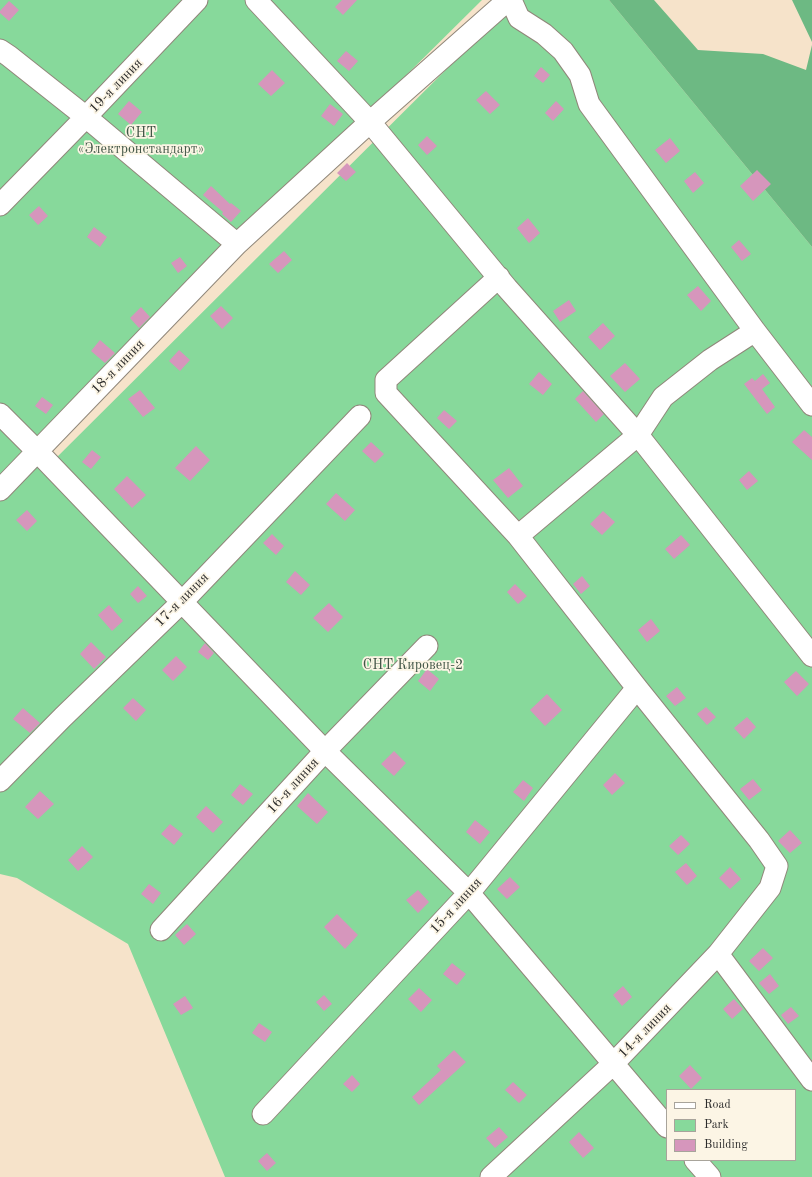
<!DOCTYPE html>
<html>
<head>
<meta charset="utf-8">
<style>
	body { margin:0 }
	#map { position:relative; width:812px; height:1177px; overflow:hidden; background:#f6e3ca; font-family:"Old Standard TT",serif }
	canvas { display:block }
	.legend { position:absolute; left:666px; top:1089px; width:130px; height:72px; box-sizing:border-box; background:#fcf5e5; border:1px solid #a8a49b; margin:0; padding:5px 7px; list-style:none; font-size:12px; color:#2b2b2b }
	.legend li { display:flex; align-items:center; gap:8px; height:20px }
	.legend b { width:20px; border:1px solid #a8a49b }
</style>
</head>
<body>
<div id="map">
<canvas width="812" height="1177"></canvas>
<ul class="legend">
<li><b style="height:5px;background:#fff"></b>Road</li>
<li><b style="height:11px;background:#87d99b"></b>Park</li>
<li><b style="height:11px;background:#d696bc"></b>Building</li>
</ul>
</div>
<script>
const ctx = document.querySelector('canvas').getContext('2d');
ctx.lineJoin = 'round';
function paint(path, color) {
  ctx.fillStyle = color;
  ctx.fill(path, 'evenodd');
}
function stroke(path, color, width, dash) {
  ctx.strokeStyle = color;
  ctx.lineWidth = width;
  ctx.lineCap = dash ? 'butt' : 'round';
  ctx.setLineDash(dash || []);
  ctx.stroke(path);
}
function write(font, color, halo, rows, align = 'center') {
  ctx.font = font + ' "Old Standard TT",serif';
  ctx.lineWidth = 3.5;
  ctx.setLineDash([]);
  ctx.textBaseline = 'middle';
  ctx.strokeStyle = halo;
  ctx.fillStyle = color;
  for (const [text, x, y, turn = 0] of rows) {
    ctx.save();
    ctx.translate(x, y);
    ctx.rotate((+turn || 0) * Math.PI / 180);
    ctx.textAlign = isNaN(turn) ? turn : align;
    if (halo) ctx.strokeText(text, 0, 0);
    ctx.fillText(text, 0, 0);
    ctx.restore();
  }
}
const green = new Path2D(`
	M 0,0 L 482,0 L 245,235 L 43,448 L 0,403 Z
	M 516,0 L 609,0 L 812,247 L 812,1177 L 225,1177 L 128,944 L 17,878 L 0,874 L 0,424 L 44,470 ZM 667,1090 L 795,1090 L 795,1160 L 667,1160 Z`);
const forest = new Path2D(`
	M 609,0 L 654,0 L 698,50 L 763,54 L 806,70 L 812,45 L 812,247 Z
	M 792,0 L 812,0 L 812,42 Z`);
const building = new Path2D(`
	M 342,0 L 357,0 L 343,15 L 335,7 Z
	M 9,1 L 19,10 L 9,21 L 0,13 L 0,11 Z
	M 346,51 L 358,61 L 349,71 L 337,61 Z
	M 541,67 L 550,75 L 543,83 L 534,76 Z
	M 272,70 L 285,83 L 271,96 L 258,84 Z
	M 486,91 L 500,105 L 490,114 L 476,100 Z
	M 129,101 L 142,112 L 131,125 L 118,114 Z
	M 556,101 L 564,109 L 553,121 L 545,113 Z
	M 330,104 L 343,114 L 334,126 L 321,116 Z
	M 427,136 L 437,146 L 427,155 L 418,145 Z
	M 670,138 L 680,151 L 666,163 L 655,150 Z
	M 347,163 L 356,172 L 346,181 L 337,173 Z
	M 757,170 L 771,184 L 753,201 L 740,186 Z
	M 695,172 L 704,183 L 693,193 L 684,181 Z
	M 211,186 L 230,204 L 231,203 L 241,211 L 231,222 L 222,214 L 223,212 L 203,195 Z
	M 39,206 L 48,216 L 38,225 L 29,215 Z
	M 528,218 L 540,233 L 529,243 L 517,228 Z
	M 94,227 L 107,237 L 100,247 L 87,237 Z
	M 739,240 L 751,254 L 742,261 L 731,247 Z
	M 284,251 L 292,260 L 278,273 L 269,264 Z
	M 180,257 L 187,266 L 178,273 L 171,263 Z
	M 698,286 L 711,301 L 701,311 L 687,295 Z
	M 569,300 L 576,311 L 560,322 L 553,311 Z
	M 221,306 L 233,318 L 222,329 L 210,316 Z
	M 141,307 L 150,317 L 139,328 L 130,318 Z
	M 603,323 L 615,336 L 600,350 L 588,337 Z
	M 100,340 L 115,353 L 105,363 L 91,351 Z
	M 179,350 L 190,360 L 180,371 L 169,361 Z
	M 625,363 L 640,379 L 625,392 L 610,376 Z
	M 539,372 L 552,384 L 543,395 L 529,384 Z
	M 763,374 L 770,383 L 762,389 L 775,407 L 767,414 L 744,384 L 752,378 L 755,381 Z
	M 140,390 L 155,408 L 143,417 L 128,399 Z
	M 583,391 L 604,414 L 596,422 L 575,399 Z
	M 42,397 L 53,405 L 46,414 L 35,406 Z
	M 444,410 L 457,421 L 449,429 L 437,418 Z
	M 804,430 L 812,437 L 812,460 L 792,442 Z
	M 371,442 L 384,454 L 375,463 L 362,451 Z
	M 196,446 L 210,460 L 190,481 L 175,468 Z
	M 92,450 L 101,457 L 91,469 L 82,462 Z
	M 509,468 L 523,486 L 508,498 L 493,480 Z
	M 749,471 L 758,481 L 747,490 L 739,480 Z
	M 127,476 L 146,495 L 132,508 L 114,489 Z
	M 336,493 L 355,510 L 345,521 L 326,504 Z
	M 27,510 L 37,521 L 27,531 L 16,520 Z
	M 603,511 L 615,522 L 602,535 L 590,524 Z
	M 272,534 L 284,546 L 276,555 L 263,543 Z
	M 681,535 L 690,545 L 674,559 L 665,549 Z
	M 295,571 L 310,585 L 301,595 L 286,582 Z
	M 582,576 L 590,586 L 581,594 L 573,584 Z
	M 515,584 L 527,596 L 518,604 L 507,592 Z
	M 138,586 L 147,596 L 138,603 L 130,594 Z
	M 329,603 L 343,617 L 328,632 L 313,618 Z
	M 109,605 L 123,621 L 112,631 L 98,615 Z
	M 651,619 L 660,631 L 647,642 L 638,630 Z
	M 91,642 L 106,657 L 94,669 L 80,654 Z
	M 205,643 L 214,653 L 208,660 L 198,652 Z
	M 176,656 L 187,667 L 173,681 L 162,670 Z
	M 427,669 L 439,679 L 430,691 L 418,681 Z
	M 796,671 L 809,684 L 797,696 L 784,682 Z
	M 677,687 L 686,698 L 675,706 L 666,696 Z
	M 547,694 L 562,710 L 545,726 L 530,710 Z
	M 133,698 L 146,710 L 136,721 L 123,708 Z
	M 706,707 L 716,717 L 707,725 L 697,714 Z
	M 23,708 L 40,723 L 30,733 L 13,719 Z
	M 747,717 L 756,727 L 744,739 L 734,728 Z
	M 394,751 L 406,763 L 394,776 L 381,764 Z
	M 615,773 L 625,783 L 612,795 L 603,785 Z
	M 753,779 L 762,790 L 749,800 L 740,789 Z
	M 523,780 L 533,788 L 524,801 L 513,792 Z
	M 240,784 L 253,794 L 243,805 L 231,795 Z
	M 40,791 L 54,804 L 38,819 L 25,807 Z
	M 308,793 L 328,812 L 317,824 L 297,806 Z
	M 206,806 L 223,822 L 213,833 L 196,817 Z
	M 475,820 L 490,832 L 480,844 L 466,832 Z
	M 170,824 L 183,834 L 174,845 L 161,834 Z
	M 790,830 L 802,843 L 790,853 L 778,841 Z
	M 681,835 L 690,844 L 678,855 L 669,846 Z
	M 82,846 L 93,857 L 78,871 L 68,860 Z
	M 686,863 L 697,876 L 687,885 L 675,872 Z
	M 730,867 L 741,879 L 730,889 L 719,878 Z
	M 510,877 L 520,887 L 507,899 L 497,889 Z
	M 149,884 L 161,893 L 153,904 L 141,894 Z
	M 418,890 L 429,902 L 418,913 L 406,900 Z
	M 337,914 L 358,935 L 345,949 L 324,927 Z
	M 187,924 L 196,934 L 184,945 L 175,935 Z
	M 763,948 L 773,958 L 759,971 L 749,961 Z
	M 452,963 L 466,974 L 457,985 L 443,974 Z
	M 770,974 L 779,986 L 769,994 L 759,983 Z
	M 623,986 L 632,997 L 622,1006 L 613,995 Z
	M 419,988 L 432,1000 L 421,1012 L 408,999 Z
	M 324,995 L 332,1004 L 324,1011 L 316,1002 Z
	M 185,996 L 193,1008 L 181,1015 L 173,1004 Z
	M 734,999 L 743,1009 L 732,1019 L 723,1009 Z
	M 791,1007 L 799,1016 L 788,1024 L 781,1015 Z
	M 259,1023 L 272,1032 L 265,1042 L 252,1033 Z
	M 454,1050 L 466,1062 L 419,1105 L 412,1097 L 441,1070 L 437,1066 Z
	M 690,1065 L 702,1078 L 691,1089 L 679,1076 Z
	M 352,1075 L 360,1084 L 352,1092 L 343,1084 Z
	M 513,1082 L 527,1095 L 519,1103 L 505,1090 Z
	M 499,1127 L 508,1137 L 495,1148 L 486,1138 Z
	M 579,1132 L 594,1148 L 583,1158 L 569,1142 Z
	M 267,1153 L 276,1163 L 267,1171 L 258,1161 Z`);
const minor = new Path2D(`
	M 256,0 L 370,122 L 507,288 L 638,435 L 812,656
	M 511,0 L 519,18 L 544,34 L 563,51 L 580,75 L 589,104 L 755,331 L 812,405
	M 0,50 L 9,56 L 86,117 L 237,244
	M 0,205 L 82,121 L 197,0
	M 0,414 L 37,451 L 325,751 L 469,893 L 667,1127
	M 0,490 L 237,244 L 370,122 L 508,0
	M 518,536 L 638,435 L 663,397 L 710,360 L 755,331
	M 0,781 L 63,717 L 182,602 L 360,416
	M 161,930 L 325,751 L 427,646
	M 718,954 L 812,1080
	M 263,1114 L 469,893 L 637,688
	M 695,1160 L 710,1177
	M 491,1177 L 613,1064 L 718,954 L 770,888 L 777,866 L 759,840 L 637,688 L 518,536 L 386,393 L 386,380 L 499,277`);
const streetNames = [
	["19-я линия",116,86,-46],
	["18-я линия",118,367,-46],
	["17-я линия",182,600,-45],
	["16-я линия",293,786,-48],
	["15-я линия",456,906,-48],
	["14-я линия",645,1031,-46]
];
const parkNames = [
	["СНТ",141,133],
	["«Электронстандарт»",141,149],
	["СНТ Кировец-2",413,665]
];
paint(green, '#87d99b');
paint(forest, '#6db983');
paint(building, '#d696bc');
stroke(minor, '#90877a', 23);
stroke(minor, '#fff', 21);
write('14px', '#2b2b2b', '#fcf5e5', streetNames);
write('14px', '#425647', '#fcf5e5', parkNames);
</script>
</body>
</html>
